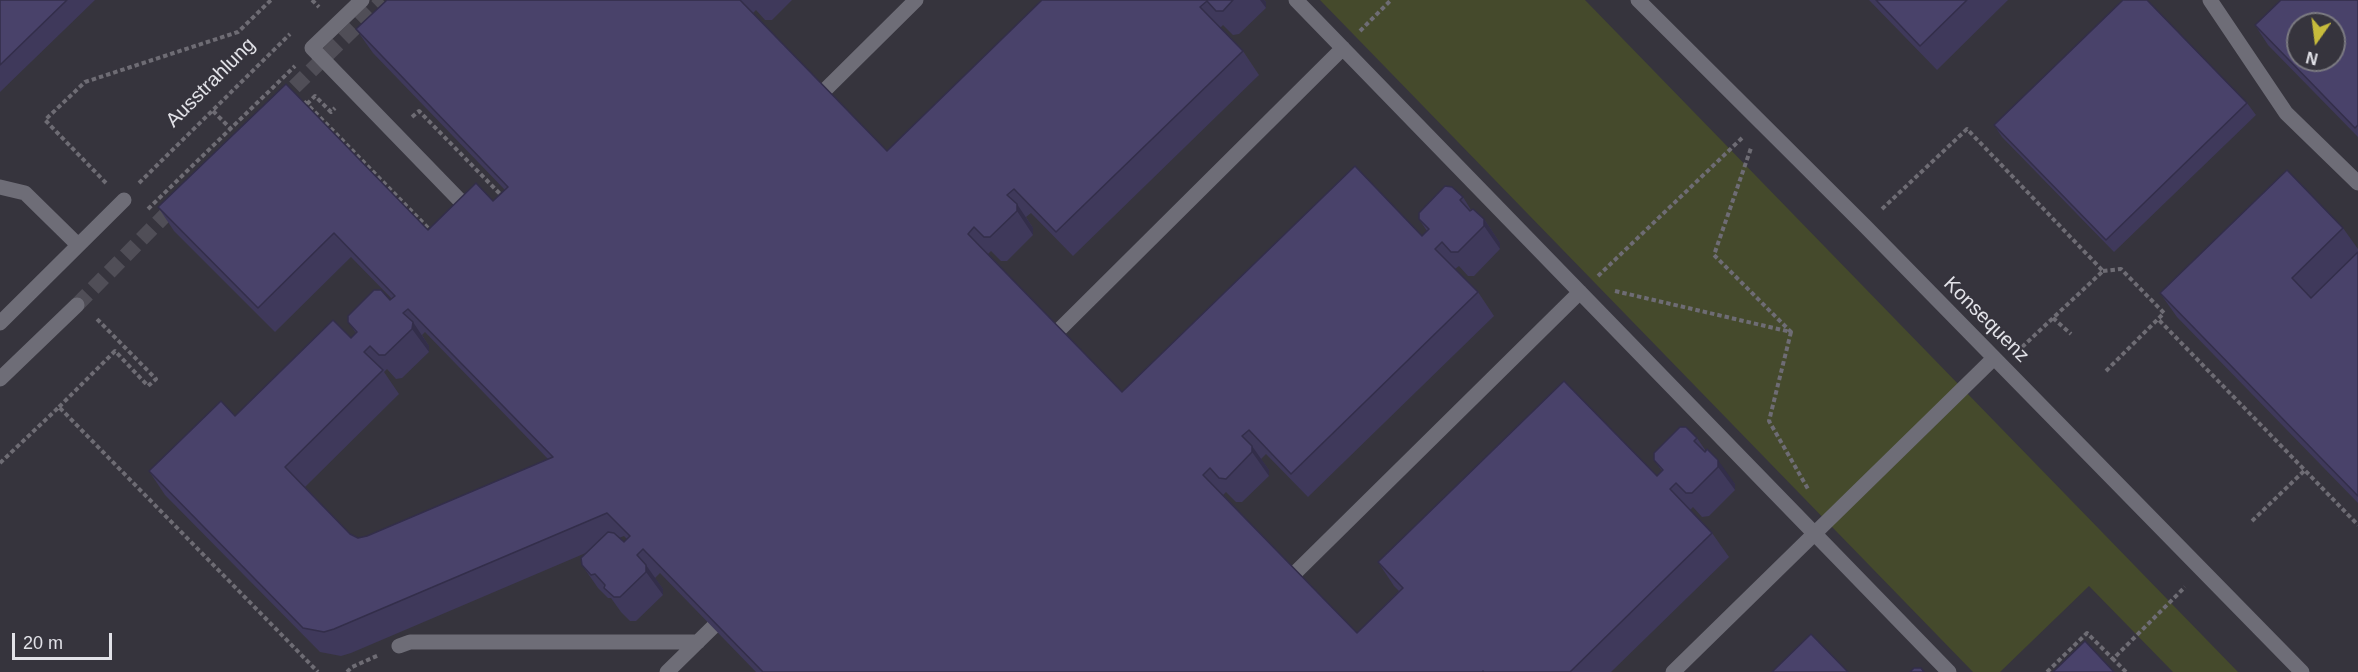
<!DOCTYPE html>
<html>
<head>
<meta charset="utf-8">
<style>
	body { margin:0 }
	#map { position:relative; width:2358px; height:672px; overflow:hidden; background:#36343d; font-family:Helvetica,sans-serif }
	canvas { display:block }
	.north { position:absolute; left:2286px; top:12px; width:60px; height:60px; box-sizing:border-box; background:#36343d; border:2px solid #7b7a81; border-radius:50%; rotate:194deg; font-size:16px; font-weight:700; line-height:24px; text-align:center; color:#e2e2e8 }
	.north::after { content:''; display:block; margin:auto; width:21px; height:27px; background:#c7bb3c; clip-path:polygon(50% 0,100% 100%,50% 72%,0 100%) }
	.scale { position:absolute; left:12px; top:633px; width:100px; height:27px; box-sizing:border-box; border:3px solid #e2e2e8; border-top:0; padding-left:8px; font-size:18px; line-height:21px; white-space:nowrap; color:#e2e2e8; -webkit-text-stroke:4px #36343d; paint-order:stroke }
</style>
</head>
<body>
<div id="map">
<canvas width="2358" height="672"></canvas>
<div class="north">N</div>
<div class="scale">20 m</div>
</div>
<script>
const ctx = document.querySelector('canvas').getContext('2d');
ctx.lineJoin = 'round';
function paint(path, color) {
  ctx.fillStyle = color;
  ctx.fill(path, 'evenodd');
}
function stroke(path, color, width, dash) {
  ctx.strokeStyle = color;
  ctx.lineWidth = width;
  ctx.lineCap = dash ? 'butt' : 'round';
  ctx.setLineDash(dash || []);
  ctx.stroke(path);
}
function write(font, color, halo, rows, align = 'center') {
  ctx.font = font + ' Helvetica,sans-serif';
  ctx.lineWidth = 4.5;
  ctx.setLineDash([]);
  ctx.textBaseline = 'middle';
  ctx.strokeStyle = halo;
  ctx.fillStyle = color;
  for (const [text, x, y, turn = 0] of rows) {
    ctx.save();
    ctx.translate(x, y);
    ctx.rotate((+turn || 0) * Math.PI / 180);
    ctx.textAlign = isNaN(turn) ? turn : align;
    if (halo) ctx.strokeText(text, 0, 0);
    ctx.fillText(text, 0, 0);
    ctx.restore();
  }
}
const green = new Path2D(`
	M 1320,0 L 1585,0 L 2238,672 L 2173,672 L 2089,586 L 2000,672 L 1973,672 Z`);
const minorTunnel = new Path2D(`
	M 278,103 L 383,0
	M 77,305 L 178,202`);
const path = new Path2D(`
	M 312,0 L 319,7
	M 1360,31 L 1391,0
	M 298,103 L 302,100 L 307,104 L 432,232
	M 307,104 L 315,96 L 331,112 L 335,108
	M 213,111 L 231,129
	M 412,117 L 419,111 L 503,197
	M 106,183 L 45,120 L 85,82 L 238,32 L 271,0
	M 139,183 L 290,34
	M 148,209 L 295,66
	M 1882,209 L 1967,129 L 2103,271 L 2020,349
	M 2103,271 L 2121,269 L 2164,313 L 2158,319 L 2358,525
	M 1598,276 L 1742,138
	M 1615,291 L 1791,332 L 1714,255 L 1751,148
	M 2053,318 L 2071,334
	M 1791,332 L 1769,421 L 1808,489
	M 2106,371 L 2158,319
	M 59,407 L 115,351 L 148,386 L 156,379 L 96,318
	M 0,463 L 59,407 L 318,672
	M 2252,521 L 2305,470
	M 347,672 L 352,667 L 379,655
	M 2047,672 L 2087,633 L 2113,659
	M 2126,672 L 2113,659 L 2185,587`);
const minor = new Path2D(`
	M 362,0 L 312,48 L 473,214
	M 1296,0 L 1949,672
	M 1638,0 L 1865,226 L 2302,672
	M 2210,0 L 2286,113 L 2358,183
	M 823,92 L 916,0
	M 0,187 L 25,193 L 78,245
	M 0,323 L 124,200
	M 1057,332 L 1343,48
	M 0,379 L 77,305
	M 1293,575 L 1580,292
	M 399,646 L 410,642 L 698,642
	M 667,672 L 713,627
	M 1673,672 L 1994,358`);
const wall = new Path2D(`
	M 0,0 L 95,0 L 0,92 Z
	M 387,0 L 792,0 L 772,20 L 765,20 L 756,10 L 753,13 L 887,151 L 1042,0 L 1264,0 L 1266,2 L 1266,8 L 1239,34 L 1233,35 L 1223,25 L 1220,28 L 1243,51 L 1259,75 L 1073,256 L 1031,213 L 1026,217 L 1033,228 L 1033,235 L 1007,261 L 1001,261 L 991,251 L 988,254 L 1122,392 L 1422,236 L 1427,231 L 1419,219 L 1463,197 L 1471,210 L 1484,219 L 1500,243 L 1500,249 L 1474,276 L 1468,276 L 1459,266 L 1455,269 L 1478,292 L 1494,316 L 1308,497 L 1266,454 L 1261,459 L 1269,470 L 1269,476 L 1242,502 L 1236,502 L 1226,492 L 1223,495 L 1357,633 L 1399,591 L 1394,586 L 1378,562 L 1657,476 L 1662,471 L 1654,460 L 1697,438 L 1706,451 L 1735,484 L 1735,490 L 1709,516 L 1702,517 L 1693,507 L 1690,510 L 1712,533 L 1729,557 L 1611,672 L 756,672 L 660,573 L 655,578 L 663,589 L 663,595 L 636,621 L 630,621 L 621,612 L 611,598 L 608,598 L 598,588 L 582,565 L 588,552 L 351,653 L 341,656 L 320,652 L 165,495 L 149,471 L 235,416 L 351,338 L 356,333 L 348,322 L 392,299 L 351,257 L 275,332 L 174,231 L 158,207 L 428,230 L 493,201 L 505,190 L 373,53 L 356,29 ZM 425,332 L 548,459 L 367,536 L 358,538 L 350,534 L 305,487 L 399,394 L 384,372 L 387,369 L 396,379 L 402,378 L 429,352 L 429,346 L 422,335 ZM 624,536 L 627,539 L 624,542 L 619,538 Z
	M 1869,0 L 2008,0 L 1937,70 Z
	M 2358,0 L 2358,137 L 2268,45 L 2255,25 Z
	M 2247,103 L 2256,115 L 2114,252 L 2002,137 L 1994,125 Z
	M 2343,228 L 2358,249 L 2358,503 L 2177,317 L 2160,293 Z`);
const shadedWall = new Path2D(`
	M 1260,0 L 1264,0 L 1266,2 L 1266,8 Z
	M 1017,204 L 1033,228 L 1033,235 L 1017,211 Z
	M 1484,219 L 1500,243 L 1500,249 L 1484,226 Z
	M 413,322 L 429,346 L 429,352 L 412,329 Z
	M 1252,446 L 1269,470 L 1269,476 L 1252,452 Z
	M 1718,460 L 1735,484 L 1735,490 L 1718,467 Z
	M 646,565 L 663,589 L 663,595 L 646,572 Z`);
const building = new Path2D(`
	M 0,0 L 67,0 L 0,65 Z
	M 387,0 L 740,0 L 887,151 L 1042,0 L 1233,0 L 1223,11 L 1216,11 L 1207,1 L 1200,7 L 1243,51 L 1056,232 L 1014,189 L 1007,195 L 1017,204 L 1017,211 L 990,237 L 984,237 L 974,227 L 968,234 L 1122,392 L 1355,166 L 1422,236 L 1429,229 L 1419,219 L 1419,213 L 1445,186 L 1452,187 L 1463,197 L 1460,200 L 1470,211 L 1473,209 L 1484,219 L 1484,226 L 1458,252 L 1451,252 L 1442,242 L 1435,249 L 1478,292 L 1291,474 L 1249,430 L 1242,436 L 1252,446 L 1252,452 L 1226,479 L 1219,478 L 1210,468 L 1203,475 L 1357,633 L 1403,588 L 1378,562 L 1564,381 L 1657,476 L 1663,470 L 1654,460 L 1654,453 L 1680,427 L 1686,427 L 1697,438 L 1694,441 L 1705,452 L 1707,449 L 1718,460 L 1718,467 L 1692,493 L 1686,493 L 1676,483 L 1670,489 L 1712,533 L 1570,672 L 1484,672 L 1483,671 L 1482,672 L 763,672 L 643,549 L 637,555 L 646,565 L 646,572 L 620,597 L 614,597 L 604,588 L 605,585 L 595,574 L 591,575 L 582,565 L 581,558 L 608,532 L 614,533 L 624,542 L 630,536 L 607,513 L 334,629 L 324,632 L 303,628 L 149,471 L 221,401 L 235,416 L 333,320 L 351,338 L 357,332 L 348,322 L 348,316 L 374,290 L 381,290 L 390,300 L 395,296 L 334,233 L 258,308 L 158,207 L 286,84 L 428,230 L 476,183 L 493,201 L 508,187 L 356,29 ZM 408,309 L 553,457 L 367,536 L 358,538 L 350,534 L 285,467 L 383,370 L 364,352 L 370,346 L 379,355 L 385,355 L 412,329 L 413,322 L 403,313 Z
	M 1876,0 L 1967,0 L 1920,46 Z
	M 2123,0 L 2147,0 L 2247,103 L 2106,240 L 1994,125 Z
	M 2281,0 L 2358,0 L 2358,125 L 2355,128 L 2255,25 ZM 2298,24 L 2334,24 L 2334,60 L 2298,60 Z
	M 2287,170 L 2343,228 L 2292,278 L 2311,298 L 2358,252 L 2358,496 L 2160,293 Z
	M 1811,634 L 1848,672 L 1772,672 Z
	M 2085,641 L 2114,672 L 2053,672 Z
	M 1914,668 L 1921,668 L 1924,672 L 1910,672 Z`);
const streetNames = [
	["Ausstrahlung",211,83,-45],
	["Konsequenz",1986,320,45]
];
paint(green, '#454a2c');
stroke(minorTunnel, '#504e57', 15, [15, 8]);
stroke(path, '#6e6c74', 4, [4.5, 3]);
stroke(minor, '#6e6d77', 15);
paint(wall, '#3f395b');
paint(shadedWall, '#332e4a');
paint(building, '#49426a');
stroke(building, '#332e4a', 1.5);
write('20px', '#e2e2e8', '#36343d', streetNames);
</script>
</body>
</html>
